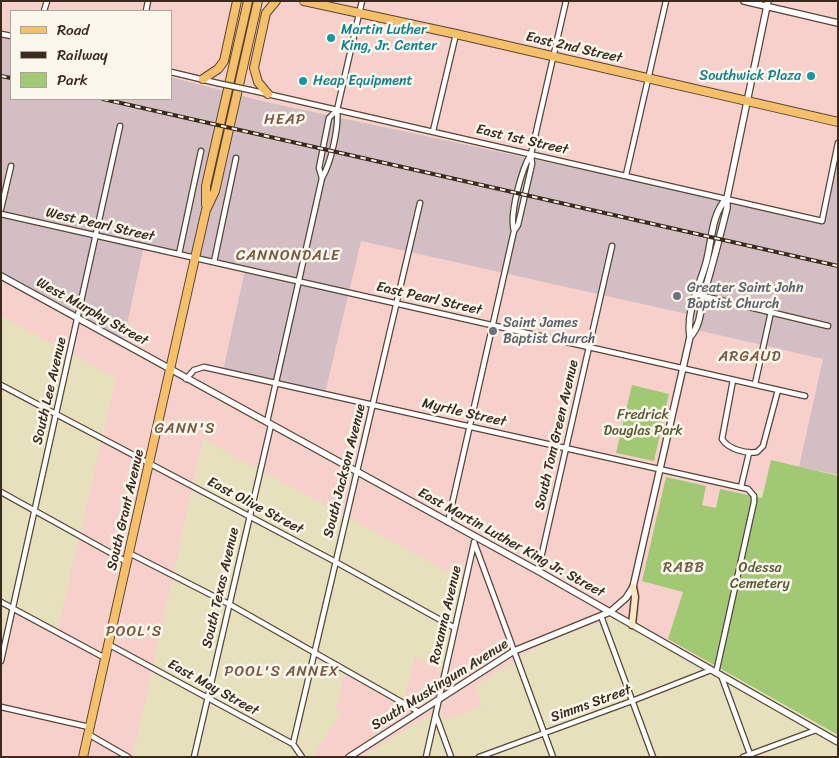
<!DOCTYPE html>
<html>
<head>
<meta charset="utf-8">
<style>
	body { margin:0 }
	#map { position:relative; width:839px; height:758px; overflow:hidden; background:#e7e0bc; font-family:Sriracha,sans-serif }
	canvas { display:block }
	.frame { position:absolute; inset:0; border:2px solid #3b2a1e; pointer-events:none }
	.legend { position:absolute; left:10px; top:10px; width:162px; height:90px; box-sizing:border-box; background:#fbf7ec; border:1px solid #aea59a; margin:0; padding:6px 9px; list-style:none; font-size:15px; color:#3b2a1e }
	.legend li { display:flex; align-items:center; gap:10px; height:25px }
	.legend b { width:25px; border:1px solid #aea59a }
</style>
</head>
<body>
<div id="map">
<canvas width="839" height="758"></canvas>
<div class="frame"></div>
<ul class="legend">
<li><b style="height:6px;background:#f6c06b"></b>Road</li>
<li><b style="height:6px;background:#3b2a1e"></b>Railway</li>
<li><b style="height:14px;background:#a1c872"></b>Park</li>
</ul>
</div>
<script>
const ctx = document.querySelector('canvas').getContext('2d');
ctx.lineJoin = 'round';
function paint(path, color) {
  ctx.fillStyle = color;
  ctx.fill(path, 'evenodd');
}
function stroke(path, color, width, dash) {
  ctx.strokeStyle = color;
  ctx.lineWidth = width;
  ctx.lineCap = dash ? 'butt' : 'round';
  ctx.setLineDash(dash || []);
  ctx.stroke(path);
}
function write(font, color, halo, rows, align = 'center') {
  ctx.font = font + ' Sriracha,sans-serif';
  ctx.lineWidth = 5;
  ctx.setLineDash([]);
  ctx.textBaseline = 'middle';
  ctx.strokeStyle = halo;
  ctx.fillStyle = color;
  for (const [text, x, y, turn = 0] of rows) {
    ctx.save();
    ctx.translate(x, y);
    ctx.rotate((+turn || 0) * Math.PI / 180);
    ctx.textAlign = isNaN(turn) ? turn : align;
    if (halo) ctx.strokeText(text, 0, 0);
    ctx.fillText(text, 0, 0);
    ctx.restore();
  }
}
const built = new Path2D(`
	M 1,1 L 838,1 L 838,149 L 822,221 L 262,101 L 171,77 L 171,11 L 11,11 L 11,36 L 1,33 Z
	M 360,240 L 696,316 L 824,359 L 799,467 L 765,491 L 757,490 L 716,673 L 606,605 L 599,623 L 543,643 L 475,686 L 482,706 L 445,721 L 440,708 L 362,757 L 313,757 L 339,715 L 340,713 L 335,709 L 344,673 L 402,707 L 415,656 L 448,674 L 469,583 L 203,439 L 133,757 L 1,757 L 1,661 L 13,608 L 57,632 L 116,378 L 1,316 L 1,276 L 122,343 L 144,246 Z`);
const industrial = new Path2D(`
	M 1,33 L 11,36 L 11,99 L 171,99 L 171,77 L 262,101 L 822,221 L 838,149 L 838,475 L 799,467 L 823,359 L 693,329 L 696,316 L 361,241 L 325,393 L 223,371 L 245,270 L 144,246 L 123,343 L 1,276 Z`);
const green = new Path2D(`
	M 632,385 L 669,394 L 654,461 L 616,453 Z
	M 771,460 L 838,476 L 838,735 L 668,639 L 683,592 L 642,581 L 666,477 L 706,486 L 702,505 L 716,508 L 720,489 L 762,498 Z`);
const minor = new Path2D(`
	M 44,11 L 47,1
	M 146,11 L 148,1
	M 1,34 L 11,36
	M 171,72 L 217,83
	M 250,90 L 822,221 L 838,143
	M 433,131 L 456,34
	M 626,175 L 666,1
	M 322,178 L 319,168 L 329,118 L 337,110
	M 1,209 L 11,166
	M 1,214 L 805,396
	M 514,231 C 509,214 522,168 531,154
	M 179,254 L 201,151
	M 214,262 L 236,158
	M 695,294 L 828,326
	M 186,379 L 194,370 L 204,367 L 748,489 L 754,496 L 754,502 L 716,673
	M 733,380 L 722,439 C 728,449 746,454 757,452 L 763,446 L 778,390
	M 755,384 L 771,312
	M 1,385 L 334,561 L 455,628
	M 267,422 L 322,178 C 331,163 339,127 337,110 L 362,1
	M 741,487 L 749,453
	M 1,492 L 127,562
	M 448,522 L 514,231 L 518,225 L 532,164 L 531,154 L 566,1
	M 474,542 L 553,757
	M 129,553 L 229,604 L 419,712
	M 538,571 L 612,246
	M 1,602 L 105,658
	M 601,616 L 653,757
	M 108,644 L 293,744 L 302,757
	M 1,661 L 120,126
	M 721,675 L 751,757
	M 1,707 L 89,727
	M 436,716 L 451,757
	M 88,734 L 128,757
	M 293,744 L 420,203
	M 194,757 L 271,425
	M 426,757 L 474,543
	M 479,757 L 632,701 L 711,670
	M 743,757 L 816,730`);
const tertiary = new Path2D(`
	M 744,1 L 838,23
	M 1,276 L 538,571 L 838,742
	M 690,337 C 702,324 700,307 705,290 C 713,263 720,236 727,208 L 727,198 L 768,1
	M 349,757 L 514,651 L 610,612 L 626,598 L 633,587 L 690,337 C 686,310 699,288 706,263 C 712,242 711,214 727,198`);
const secondary = new Path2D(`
	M 632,625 L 635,597 L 633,587`);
const primary = new Path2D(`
	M 304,1 L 456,34 L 838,122
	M 203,79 L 218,69 L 224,61 L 237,1
	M 268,94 L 258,82 L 254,68 L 266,13 L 276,1
	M 206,205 L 206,186 L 248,1
	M 83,757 L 195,258 L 206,210 L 215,191 L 258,1`);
const rail = new Path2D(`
	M 1,76 L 11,78
	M 103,99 L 838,266`);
const minorBridge = new Path2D(`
	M 217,83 L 250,90`);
const markers = [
	[331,38,5,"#0f9aa8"],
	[811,76,5,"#0f9aa8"],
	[303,81,5,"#0f9aa8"],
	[677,296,5,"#6b7280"],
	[493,331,5,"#6b7280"]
];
const cultureNames = [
	["Martin Luther",341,30],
	["King, Jr. Center",341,46],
	["Southwick Plaza",801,76,"right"],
	["Heap Equipment",313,81]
];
const streetNames = [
	["East 2nd Street",574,48,13],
	["East 1st Street",522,140,13],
	["West Pearl Street",100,225,13],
	["East Pearl Street",429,299,13],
	["West Murphy Street",92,312,29],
	["South Lee Avenue",50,391,-77],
	["Myrtle Street",464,413,13],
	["South Tom Green Avenue",557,435,-77],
	["South Jackson Avenue",345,471,-76],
	["East Olive Street",255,506,28],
	["South Grant Avenue",126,510,-77],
	["East Martin Luther King Jr. Street",511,543,29],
	["South Texas Avenue",221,588,-77],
	["Roxanna Avenue",446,615,-77],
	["South Muskingum Avenue",440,685,-32],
	["East May Street",213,688,29],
	["Simms Street",591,704,-20]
];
const worshipNames = [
	["Greater Saint John",687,288],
	["Baptist Church",687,304],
	["Saint James",503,323],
	["Baptist Church",503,339]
];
const parkNames = [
	["Fredrick",643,415],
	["Douglas Park",643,431],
	["Odessa",760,568],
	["Cemetery",760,584]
];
const neighbourhoodNames = [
	["HEAP",285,120],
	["CANNONDALE",288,256],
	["ARGAUD",750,357],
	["GANN'S",185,429],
	["RABB",684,568],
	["POOL'S",134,632],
	["POOL'S ANNEX",282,672]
];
paint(built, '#f7d0cc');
paint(industrial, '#d2bec3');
paint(green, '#a1c872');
stroke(minor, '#554536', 7);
stroke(tertiary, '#554536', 8);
stroke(secondary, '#554536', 9);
stroke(primary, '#554536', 10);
stroke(minor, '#fff', 4.5);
stroke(tertiary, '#fff', 5.5);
stroke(secondary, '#fbe6c4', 6);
stroke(primary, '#f6c06b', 8);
stroke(rail, '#3b2a1e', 4);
stroke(rail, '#fbf7ec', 2, [5.5]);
stroke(minorBridge, '#554536', 7, []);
stroke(minorBridge, '#fff', 4.5);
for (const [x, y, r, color] of markers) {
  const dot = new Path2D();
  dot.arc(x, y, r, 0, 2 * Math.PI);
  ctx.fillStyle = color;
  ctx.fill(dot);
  stroke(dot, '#fbf7ec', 2);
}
write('14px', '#0d838f', '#fbf7ec', cultureNames, 'left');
write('14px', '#3b2a1e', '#fbf7ec', streetNames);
write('14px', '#5b616d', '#fbf7ec', worshipNames, 'left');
write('14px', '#5a5937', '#fbf7ec', parkNames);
ctx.letterSpacing = '1px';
write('15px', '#785b44', '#fbf7ec', neighbourhoodNames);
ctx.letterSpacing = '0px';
</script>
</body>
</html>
